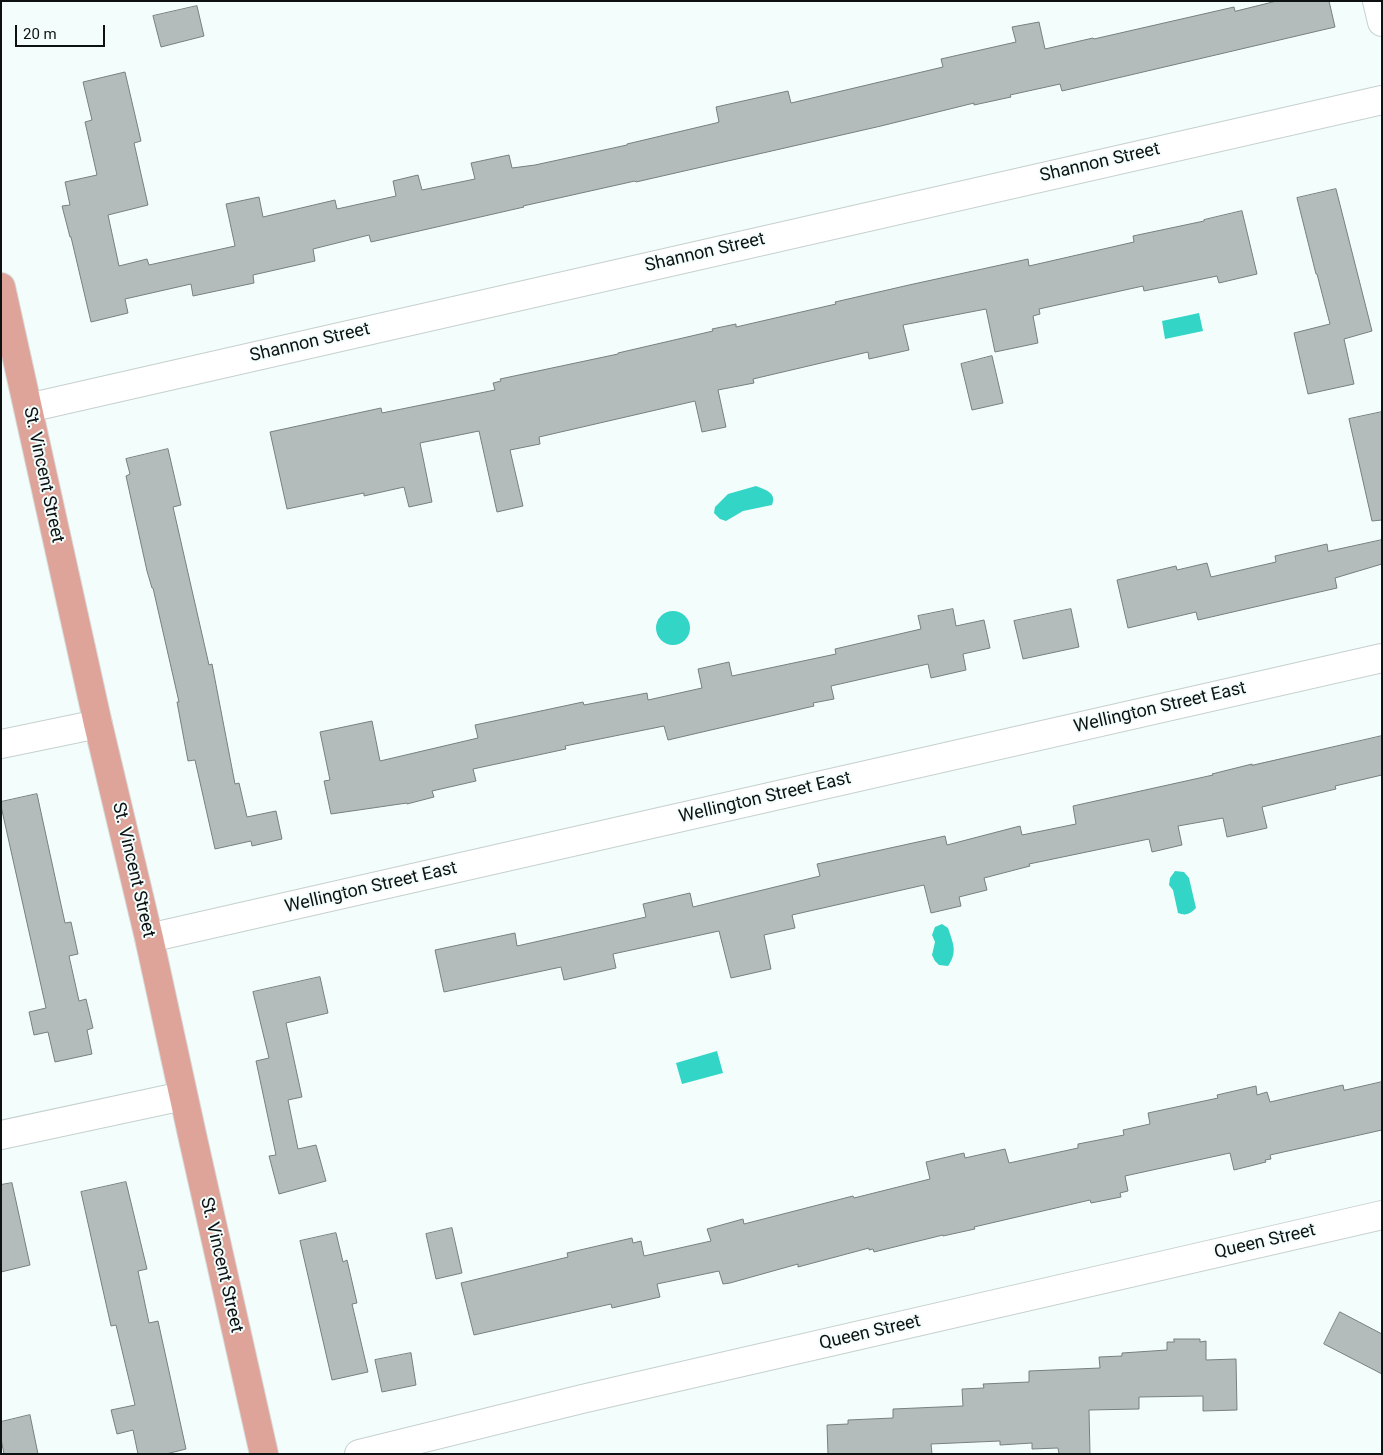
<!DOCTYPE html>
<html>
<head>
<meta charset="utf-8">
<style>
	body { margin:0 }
	#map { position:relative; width:1383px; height:1455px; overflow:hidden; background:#f3fefc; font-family:Roboto,sans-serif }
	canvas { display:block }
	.frame { position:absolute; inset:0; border:2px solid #0e1111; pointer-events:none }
	.scale { position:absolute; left:15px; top:25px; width:90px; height:22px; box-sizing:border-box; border:2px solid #0e1111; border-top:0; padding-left:6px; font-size:15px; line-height:18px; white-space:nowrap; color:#0e1111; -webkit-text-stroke:4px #f3fefc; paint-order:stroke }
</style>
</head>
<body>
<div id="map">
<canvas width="1383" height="1455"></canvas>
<div class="frame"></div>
<div class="scale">20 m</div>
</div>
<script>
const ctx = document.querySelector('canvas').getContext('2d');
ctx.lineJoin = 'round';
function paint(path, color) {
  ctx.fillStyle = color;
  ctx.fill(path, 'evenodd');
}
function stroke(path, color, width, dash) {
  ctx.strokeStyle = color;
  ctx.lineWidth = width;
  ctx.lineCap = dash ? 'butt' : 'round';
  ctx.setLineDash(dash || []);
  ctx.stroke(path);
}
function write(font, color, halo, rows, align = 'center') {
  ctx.font = font + ' Roboto,sans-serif';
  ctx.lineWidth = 4;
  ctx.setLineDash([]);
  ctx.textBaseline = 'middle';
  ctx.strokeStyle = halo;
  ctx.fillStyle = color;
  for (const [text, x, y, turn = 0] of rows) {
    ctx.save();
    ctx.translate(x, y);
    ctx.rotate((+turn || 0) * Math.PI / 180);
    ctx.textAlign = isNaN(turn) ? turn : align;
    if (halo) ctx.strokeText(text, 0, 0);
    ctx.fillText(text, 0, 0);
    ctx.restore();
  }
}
const water = new Path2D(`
	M 1199,313 L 1203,331 L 1165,339 L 1162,321 Z
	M 756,486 C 766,490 777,493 772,505 L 743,511 L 726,521 L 720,519 L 714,513 L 715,507 L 728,494 Z
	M656 628a17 17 0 1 1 34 0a17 17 0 1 1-34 0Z
	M 1175,871 L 1184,872 L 1189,878 L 1196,908 C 1190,914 1186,916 1178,913 L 1173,890 L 1169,885 L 1170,878 Z
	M 942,924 L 948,928 C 953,943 958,952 948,966 L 939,965 L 935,961 L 932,955 L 935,942 L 932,935 L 935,927 Z
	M 717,1051 L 723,1073 L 682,1084 L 676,1063 Z`);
const building = new Path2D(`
	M 1277,1 L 1329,1 L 1335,27 L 1062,91 L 1060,84 L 1010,95 L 1011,97 L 974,105 L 974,103 L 881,126 L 636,182 L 635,181 L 523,206 L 524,207 L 371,242 L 369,235 L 313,249 L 315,261 L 253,275 L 254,283 L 193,296 L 191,284 L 125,299 L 128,313 L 91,322 L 71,237 L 70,237 L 62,206 L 70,205 L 65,182 L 97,175 L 85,122 L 92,120 L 83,82 L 125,72 L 141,141 L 134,143 L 148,205 L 108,215 L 119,266 L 147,259 L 149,265 L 235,246 L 226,204 L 259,197 L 263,217 L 335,200 L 337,209 L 396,196 L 393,181 L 418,175 L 422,190 L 475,179 L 471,163 L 509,155 L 512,168 L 535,165 L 627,145 L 627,144 L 716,123 L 719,122 L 716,107 L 788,91 L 791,103 L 943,67 L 941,59 L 1016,42 L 1012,27 L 1039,22 L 1045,49 L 1093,38 L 1094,39 L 1234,7 L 1235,11 Z
	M 197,6 L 204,36 L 161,47 L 153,16 Z
	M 1336,189 L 1372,331 L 1344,339 L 1354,384 L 1308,394 L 1294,333 L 1330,324 L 1317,274 L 1316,274 L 1297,198 Z
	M 1242,211 L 1257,274 L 1219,283 L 1217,276 L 1144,291 L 1143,286 L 1039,309 L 1040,314 L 1033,316 L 1038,343 L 995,352 L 986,309 L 903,325 L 909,350 L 869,359 L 868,352 L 753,379 L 754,383 L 718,390 L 726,427 L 702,432 L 695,401 L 539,437 L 540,444 L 510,450 L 523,506 L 497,512 L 479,431 L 420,443 L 432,502 L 409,507 L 404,487 L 364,496 L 364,493 L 287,509 L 270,432 L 381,408 L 382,413 L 495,390 L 493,383 L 501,381 L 500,379 L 618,354 L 618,353 L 713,331 L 712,329 L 736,324 L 736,327 L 836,304 L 835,302 L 909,285 L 1028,259 L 1029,266 L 1134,242 L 1133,236 L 1204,221 L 1204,220 Z
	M 992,356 L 1003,403 L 972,410 L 961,364 Z
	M 1382,412 L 1382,520 L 1372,521 L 1349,419 Z
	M 168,449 L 181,505 L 173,507 L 209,665 L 212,664 L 235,784 L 239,783 L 247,817 L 276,811 L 282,839 L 252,846 L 251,841 L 215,849 L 195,760 L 188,761 L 177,702 L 179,702 L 153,588 L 152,588 L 147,571 L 126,476 L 130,474 L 126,459 Z
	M 1382,540 L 1382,564 L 1335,578 L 1337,588 L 1198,620 L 1196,612 L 1128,628 L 1117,580 L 1176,566 L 1177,570 L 1207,563 L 1211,577 L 1276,562 L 1275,556 L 1327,544 L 1328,551 Z
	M 953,609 L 956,626 L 984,620 L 990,648 L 963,654 L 966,670 L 931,678 L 928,664 L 831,686 L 834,699 L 813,703 L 814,706 L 668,740 L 664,726 L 565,746 L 566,749 L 473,769 L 476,781 L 432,791 L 434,797 L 407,804 L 407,803 L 331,814 L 324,781 L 330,780 L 320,732 L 372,721 L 380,761 L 478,738 L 475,725 L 583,702 L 584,705 L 647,693 L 648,700 L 702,688 L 698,669 L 729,662 L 732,676 L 836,654 L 835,649 L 921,629 L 918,616 Z
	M 1071,609 L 1079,647 L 1023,659 L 1014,621 Z
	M 1382,736 L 1382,775 L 1335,786 L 1336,789 L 1262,807 L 1267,828 L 1227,837 L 1223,818 L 1178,826 L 1182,845 L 1152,852 L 1149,839 L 1029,864 L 1030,866 L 984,878 L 987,890 L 959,897 L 961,906 L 931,913 L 924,885 L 792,915 L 795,928 L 764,935 L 771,969 L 731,978 L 719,931 L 613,954 L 616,968 L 564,980 L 561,967 L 444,992 L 435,950 L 515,933 L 517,946 L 646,917 L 643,904 L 690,893 L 693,907 L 820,876 L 817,864 L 945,836 L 947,845 L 1020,826 L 1022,835 L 1076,824 L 1073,806 L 1213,775 L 1212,774 L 1252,764 L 1252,765 Z
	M 37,794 L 65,923 L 71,922 L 78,954 L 69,956 L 79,1001 L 86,999 L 93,1028 L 87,1030 L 92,1054 L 55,1062 L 48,1032 L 34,1035 L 29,1012 L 46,1008 L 1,806 L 1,802 Z
	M 320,977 L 328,1013 L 286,1023 L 302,1097 L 288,1100 L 298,1149 L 316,1145 L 326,1181 L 279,1194 L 269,1156 L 276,1155 L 256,1061 L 269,1058 L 253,992 Z
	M 1382,1082 L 1382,1130 L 1270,1155 L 1271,1159 L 1265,1160 L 1266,1162 L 1234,1170 L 1230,1153 L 1125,1176 L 1128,1191 L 1120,1193 L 1121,1197 L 1091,1203 L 1090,1200 L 974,1227 L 975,1229 L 943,1236 L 943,1235 L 874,1252 L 873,1249 L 869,1250 L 869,1248 L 798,1267 L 798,1264 L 730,1283 L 723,1284 L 719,1271 L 657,1284 L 660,1297 L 612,1308 L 611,1304 L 474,1335 L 461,1283 L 568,1257 L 567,1253 L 632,1238 L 633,1243 L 641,1241 L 644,1256 L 711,1241 L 707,1229 L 743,1219 L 744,1224 L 853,1196 L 854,1198 L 930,1179 L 926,1162 L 964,1153 L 965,1158 L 1005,1149 L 1009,1163 L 1078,1148 L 1078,1144 L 1124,1135 L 1123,1130 L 1150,1124 L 1148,1113 L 1218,1098 L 1217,1095 L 1256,1086 L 1257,1095 L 1267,1092 L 1270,1102 L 1343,1085 L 1344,1090 Z
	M 126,1182 L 147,1269 L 138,1271 L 149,1323 L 158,1321 L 186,1449 L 166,1454 L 138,1454 L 133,1430 L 117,1434 L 111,1410 L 135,1405 L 116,1325 L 111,1326 L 81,1192 Z
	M 12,1183 L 30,1265 L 1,1272 L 1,1185 Z
	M 452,1228 L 462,1273 L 436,1279 L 426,1234 Z
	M 336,1233 L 343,1262 L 347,1260 L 357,1303 L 352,1304 L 368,1372 L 332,1380 L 300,1241 Z
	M 1340,1312 L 1382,1334 L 1382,1374 L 1324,1344 Z
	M 1174,1339 L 1200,1339 L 1200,1342 L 1206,1341 L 1206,1360 L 1236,1359 L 1237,1410 L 1203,1411 L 1203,1396 L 1139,1397 L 1139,1409 L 1089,1410 L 1090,1454 L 1059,1454 L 1058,1448 L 1032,1449 L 1032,1443 L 1000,1445 L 1000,1441 L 931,1444 L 932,1454 L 828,1454 L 827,1425 L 848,1424 L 848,1420 L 893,1418 L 893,1409 L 963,1406 L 962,1389 L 984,1388 L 983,1384 L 1029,1382 L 1029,1371 L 1100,1368 L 1099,1357 L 1122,1356 L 1122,1353 L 1167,1350 L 1167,1342 L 1174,1342 Z
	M 411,1353 L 416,1385 L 382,1392 L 375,1360 Z
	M 30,1415 L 38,1454 L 4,1454 L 1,1439 L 1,1422 Z`);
const minor = new Path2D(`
	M 1377,1 L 1382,22
	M 28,408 L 1382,100
	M 1,744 L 98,724
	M 149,938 L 1382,658
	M 1,1135 L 183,1096
	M 359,1454 L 582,1399 L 1382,1215`);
const major = new Path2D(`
	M 1,287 L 98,724 L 149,938 L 193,1139 L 264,1454`);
const streetNames = [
	["Shannon Street",1100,163,-13],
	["Shannon Street",705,253,-13],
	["Shannon Street",310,343,-13],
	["St. Vincent Street",43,475,78],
	["Wellington Street East",1160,708,-13],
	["Wellington Street East",765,798,-13],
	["St. Vincent Street",133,870,77],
	["Wellington Street East",371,888,-13],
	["Queen Street",1265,1242,-13],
	["St. Vincent Street",221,1265,77],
	["Queen Street",870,1333,-13]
];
paint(water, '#33d5c6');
paint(building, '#b3bcbb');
stroke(building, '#77807f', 1);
stroke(minor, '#c6d0ce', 30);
stroke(major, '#d8d9d9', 30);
stroke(minor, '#fff', 28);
stroke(major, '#dfa499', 28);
write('18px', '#0e1111', '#f3fefc', streetNames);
</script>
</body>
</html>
